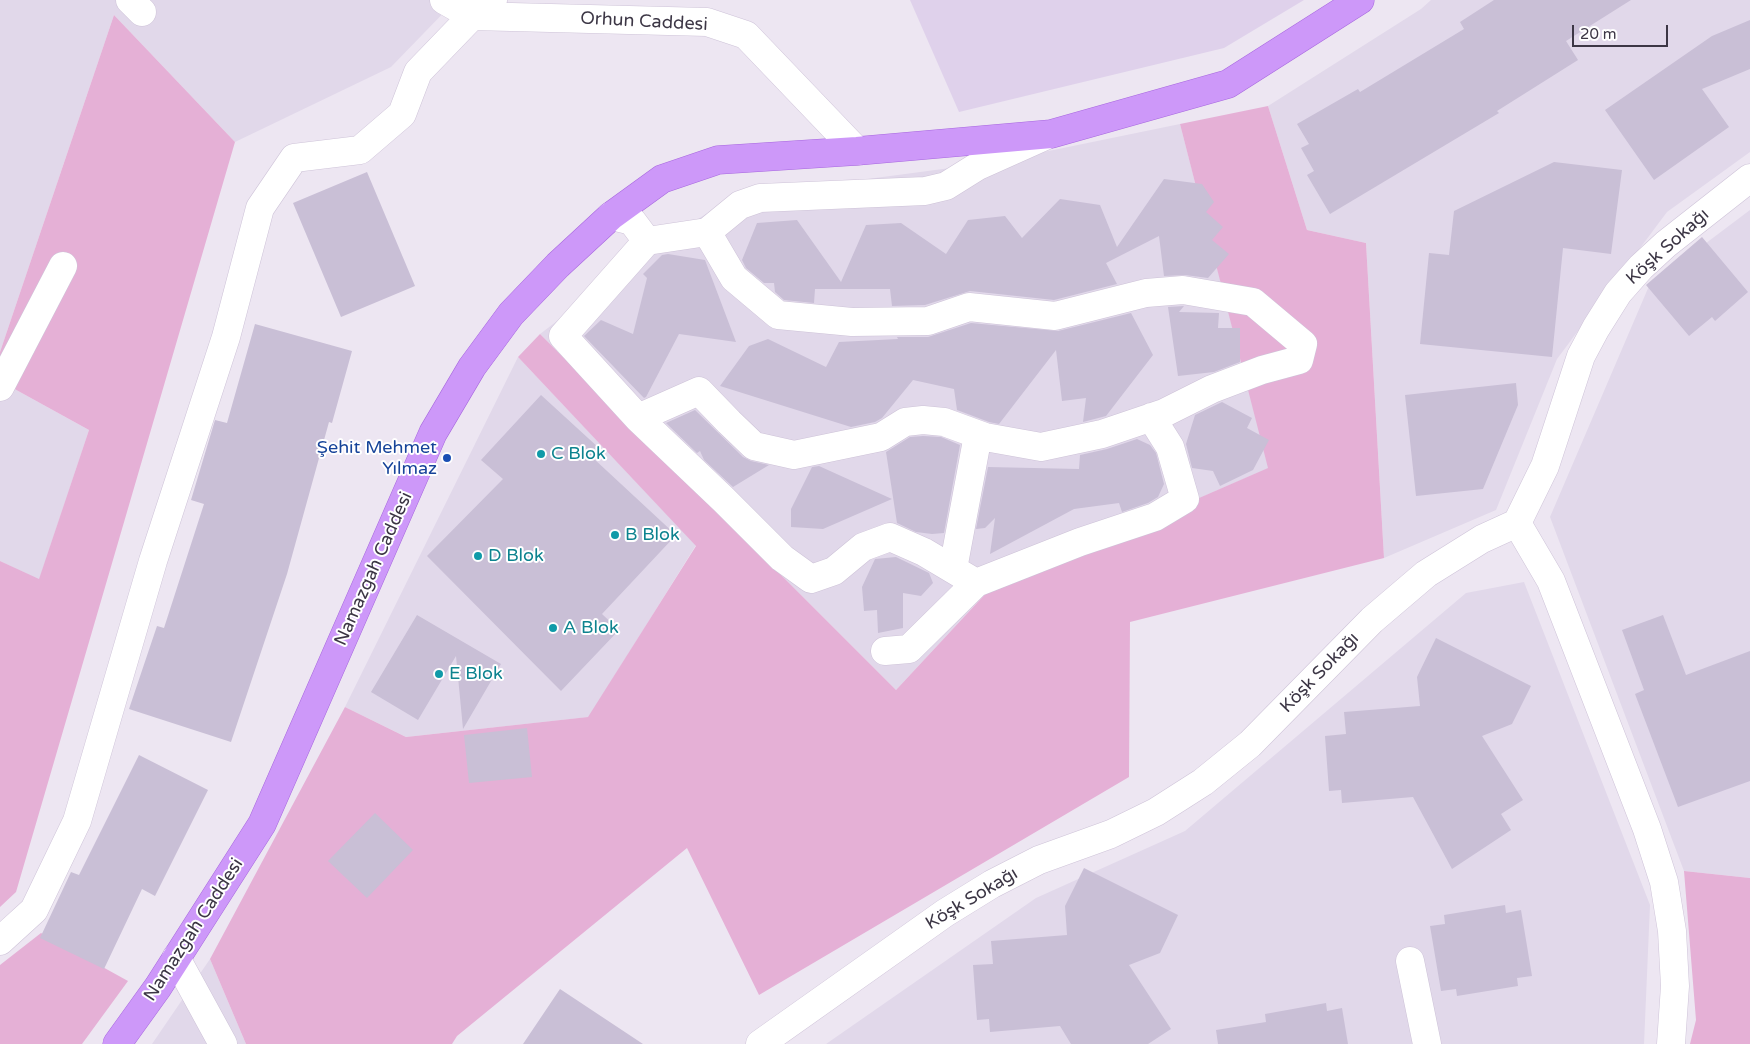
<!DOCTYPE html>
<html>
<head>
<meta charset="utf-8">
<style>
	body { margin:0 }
	#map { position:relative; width:1750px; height:1044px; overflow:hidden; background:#ede6f2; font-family:"Varela Round",sans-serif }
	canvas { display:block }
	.scale { position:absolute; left:1572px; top:25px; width:96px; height:22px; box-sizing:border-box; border:2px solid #3c3645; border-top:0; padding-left:6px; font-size:15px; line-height:18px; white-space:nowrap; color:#3c3645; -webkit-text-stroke:4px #fff; paint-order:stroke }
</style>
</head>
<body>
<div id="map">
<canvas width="1750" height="1044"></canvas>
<div class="scale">20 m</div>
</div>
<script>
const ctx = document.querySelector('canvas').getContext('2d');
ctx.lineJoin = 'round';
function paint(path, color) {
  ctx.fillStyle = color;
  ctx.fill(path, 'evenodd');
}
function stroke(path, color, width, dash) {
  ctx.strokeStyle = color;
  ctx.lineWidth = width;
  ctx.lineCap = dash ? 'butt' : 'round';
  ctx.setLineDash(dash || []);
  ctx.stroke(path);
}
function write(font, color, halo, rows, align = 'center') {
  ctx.font = font + ' "Varela Round",sans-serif';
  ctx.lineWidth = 4;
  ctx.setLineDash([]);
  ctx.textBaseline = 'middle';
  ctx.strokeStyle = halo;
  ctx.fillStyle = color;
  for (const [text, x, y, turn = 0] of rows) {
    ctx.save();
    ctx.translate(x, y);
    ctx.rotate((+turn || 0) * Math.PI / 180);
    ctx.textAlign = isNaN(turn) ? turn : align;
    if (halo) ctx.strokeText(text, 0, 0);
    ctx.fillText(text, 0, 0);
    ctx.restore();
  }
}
const residential = new Path2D(`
	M 0,0 L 456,0 L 391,67 L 235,142 L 114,15 L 0,352 Z
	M 1431,0 L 1750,0 L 1750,152 L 1667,212 L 1557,359 L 1496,510 L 1384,558 L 1366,243 L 1307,230 L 1268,106 L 1421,9 Z
	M 1180,124 L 1269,468 L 990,589 L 896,690 L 540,334 L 660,243 L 733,197 L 995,162 Z
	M 1750,210 L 1750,878 L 1684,871 L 1550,517 L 1649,286 Z
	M 518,357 L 696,545 L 589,717 L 406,737 L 345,707 Z
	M 0,381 L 89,430 L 39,580 L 0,561 Z
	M 1524,582 L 1650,905 L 1644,1044 L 826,1044 L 1036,898 L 1185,831 L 1466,593 Z
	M 210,959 L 246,1044 L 152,1044 Z`);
const education = new Path2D(`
	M 910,0 L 1304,0 L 1224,48 L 959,112 Z`);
const green = new Path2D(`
	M 114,15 L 235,142 L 16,892 L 0,907 L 0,561 L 39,579 L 89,430 L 0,381 L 0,352 Z
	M 1268,106 L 1307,230 L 1366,243 L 1384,558 L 1130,622 L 1129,777 L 759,995 L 687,848 L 457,1036 L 452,1044 L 246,1044 L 210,959 L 345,707 L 406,737 L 588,717 L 696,546 L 518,357 L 540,334 L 896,690 L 990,589 L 1268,468 L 1180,124 Z
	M 1684,871 L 1750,878 L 1750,1044 L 1690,1044 L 1696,1020 Z
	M 41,933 L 128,981 L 82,1044 L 0,1044 L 0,965 Z`);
const building = new Path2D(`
	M 1494,0 L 1631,0 L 1566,41 L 1578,60 L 1497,111 L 1499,113 L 1330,214 L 1307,175 L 1314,171 L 1301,148 L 1309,144 L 1297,124 L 1358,89 L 1360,92 L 1464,29 L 1460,22 Z
	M 1750,20 L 1750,69 L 1702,89 L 1729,127 L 1654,180 L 1605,110 L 1712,36 Z
	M 1554,162 L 1622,170 L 1611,254 L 1563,248 L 1552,357 L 1420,344 L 1429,253 L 1449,255 L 1454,211 Z
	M 367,172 L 415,286 L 341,317 L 293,203 Z
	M 1164,179 L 1202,184 L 1214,202 L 1206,212 L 1223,227 L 1212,240 L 1229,254 L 1208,278 L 1185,275 L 1164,276 L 1159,236 L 1106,263 L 1117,284 L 1054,300 L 970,291 L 925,305 L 892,306 L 890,289 L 815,289 L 814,303 L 784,300 L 775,292 L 774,283 L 764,283 L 746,268 L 742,260 L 757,223 L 797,220 L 841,282 L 866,225 L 901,223 L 946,254 L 968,220 L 1005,216 L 1022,238 L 1060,199 L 1100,205 L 1117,247 Z
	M 1702,237 L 1748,292 L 1715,321 L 1712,317 L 1689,336 L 1646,285 Z
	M 668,254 L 705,260 L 736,342 L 679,334 L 646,397 L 644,398 L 584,336 L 601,320 L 633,334 L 647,278 L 643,274 L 662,255 Z
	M 1184,306 L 1179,312 L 1219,313 L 1218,328 L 1240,328 L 1240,362 L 1214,372 L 1178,376 L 1168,307 Z
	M 1131,313 L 1153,355 L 1106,416 L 1083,422 L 1086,398 L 1062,401 L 1056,350 L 999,424 L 989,422 L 957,410 L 954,389 L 913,380 L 882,418 L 875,422 L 851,427 L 720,386 L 749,346 L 768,339 L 826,367 L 839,342 L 898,339 L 897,337 L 928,337 L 971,323 L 1058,331 Z
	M 255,324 L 352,351 L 332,423 L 329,422 L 287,574 L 231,742 L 129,709 L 157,626 L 164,628 L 204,504 L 191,500 L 215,420 L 227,423 Z
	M 1516,383 L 1518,405 L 1483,489 L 1416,496 L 1405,395 Z
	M 541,395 L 600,449 L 593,458 L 676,535 L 602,614 L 619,630 L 561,691 L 427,556 L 503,479 L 481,460 Z
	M 1222,402 L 1252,418 L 1247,428 L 1269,440 L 1253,470 L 1220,486 L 1213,471 L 1192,468 L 1186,444 L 1195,415 Z
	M 695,410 L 743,457 L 751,461 L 769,465 L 733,487 L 704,460 L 700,451 L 697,453 L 666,423 Z
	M 923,436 L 941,437 L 960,445 L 944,533 L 932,534 L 916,532 L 897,523 L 886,452 L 910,437 Z
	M 1137,439 L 1150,445 L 1156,453 L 1164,484 L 1158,497 L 1148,503 L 1122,512 L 1119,503 L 1074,509 L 990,554 L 995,518 L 985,528 L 976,529 L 988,467 L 1079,469 L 1080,455 L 1107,449 Z
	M 819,466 L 892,499 L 823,529 L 791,527 L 791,509 L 812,467 Z
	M 896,557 L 929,573 L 933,583 L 921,596 L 903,593 L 903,628 L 878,633 L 877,610 L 864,611 L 862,587 L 875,559 Z
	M 417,615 L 501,664 L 463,729 L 456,656 L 418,720 L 371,692 Z
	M 1663,615 L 1686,675 L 1750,651 L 1750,781 L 1678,807 L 1635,694 L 1644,690 L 1622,630 Z
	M 1436,638 L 1531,686 L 1512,724 L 1482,736 L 1523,800 L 1501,814 L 1511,830 L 1452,869 L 1413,797 L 1342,803 L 1341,790 L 1329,791 L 1325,736 L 1346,734 L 1344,712 L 1420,706 L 1417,677 Z
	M 527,728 L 532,777 L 469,783 L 464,735 Z
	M 139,755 L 208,790 L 155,896 L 142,889 L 104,969 L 40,938 L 71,872 L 79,875 Z
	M 375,813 L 413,850 L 367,898 L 328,861 Z
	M 1084,868 L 1178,915 L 1160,953 L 1129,965 L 1171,1029 L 1148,1044 L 1071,1044 L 1060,1026 L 990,1032 L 989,1019 L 977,1020 L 973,965 L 993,964 L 991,941 L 1067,935 L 1065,906 Z
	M 1505,905 L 1506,913 L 1521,910 L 1532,976 L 1517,978 L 1518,986 L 1457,996 L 1456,989 L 1441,991 L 1430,926 L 1445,924 L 1444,915 Z
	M 560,989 L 643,1044 L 523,1044 Z
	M 1326,1003 L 1327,1011 L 1342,1008 L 1348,1044 L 1218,1044 L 1216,1030 L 1266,1022 L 1265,1014 Z`);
const minor = new Path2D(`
	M 130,0 L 142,12
	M 444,0 L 472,16 L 707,22 L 746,35 L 857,151
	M 611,216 L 632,221 L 647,241
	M 0,387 L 63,266
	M 638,418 L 699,391 L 729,422 L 754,446 L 794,455 L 881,437 L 905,422 L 923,420 L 944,422 L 985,437 L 1041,447 L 1102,434 L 1164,413 L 1212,389 L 1262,370 L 1299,360 L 1303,344 L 1253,302 L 1183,290 L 1146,293 L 1055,316 L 969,307 L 928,321 L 852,322 L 778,315 L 734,278 L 707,232
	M 1517,523 L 1551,581 L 1647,829 L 1664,882 L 1672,931 L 1675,986 L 1671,1044
	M 953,569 L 978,435
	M 976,583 L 1080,542 L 1155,517 L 1185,499 L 1170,447 L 1151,417
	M 885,651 L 909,649 L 976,583 L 924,552 L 890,537 L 863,547 L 834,571 L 811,579 L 782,558 L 724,500 L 638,418 L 563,336 L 647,241 L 707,232 L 740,205 L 760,198 L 925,191 L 946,186 L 978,166 L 1045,136
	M 0,941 L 34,910 L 77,821 L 153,561 L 226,337 L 260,208 L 294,158 L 360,150 L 402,114 L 418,72 L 472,16 L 493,0
	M 176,958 L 223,1044
	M 1410,961 L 1427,1044
	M 760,1044 L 945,913 L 992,884 L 1039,860 L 1111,834 L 1156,812 L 1203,782 L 1250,744 L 1372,620 L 1426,574 L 1482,539 L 1517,523 L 1545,466 L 1581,356 L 1596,328 L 1618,293 L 1641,267 L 1666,244 L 1750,178`);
const major = new Path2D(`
	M 117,1044 L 158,987 L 262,824 L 433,433 L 472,367 L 511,314 L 558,265 L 611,216 L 662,179 L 718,160 L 857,151 L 1051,134 L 1228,84 L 1360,0`);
const markers = [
	[541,454,5,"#0f9aa8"],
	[447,458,5,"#1a4fb4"],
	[615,535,5,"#0f9aa8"],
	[478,556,5,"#0f9aa8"],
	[553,628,5,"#0f9aa8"],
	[439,674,5,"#0f9aa8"]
];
const streetNames = [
	["Orhun Caddesi",644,22,3],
	["Köşk Sokağı",1668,247,-42],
	["Namazgah Caddesi",374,569,-66],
	["Köşk Sokağı",1320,673,-46],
	["Köşk Sokağı",972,899,-31],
	["Namazgah Caddesi",194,930,-57]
];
const transitNames = [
	["Şehit Mehmet",437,448],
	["Yılmaz",437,469]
];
const cultureNames = [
	["C Blok",551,454],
	["B Blok",625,535],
	["D Blok",488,556],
	["A Blok",563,628],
	["E Blok",449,674]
];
paint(residential, '#e1d8ea');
paint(education, '#dfd1eb');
paint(green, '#e5b0d6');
paint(building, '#c9bfd6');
stroke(minor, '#cec3d8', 29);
stroke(major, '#a768de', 29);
stroke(minor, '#fff', 28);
stroke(major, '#cd98f9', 28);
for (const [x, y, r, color] of markers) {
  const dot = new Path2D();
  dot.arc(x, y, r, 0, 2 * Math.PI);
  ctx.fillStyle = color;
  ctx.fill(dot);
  stroke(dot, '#fff', 2);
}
write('18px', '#3c3645', '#fff', streetNames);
write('18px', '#164399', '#fff', transitNames, 'right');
write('18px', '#0d838f', '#fff', cultureNames, 'left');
</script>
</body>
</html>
